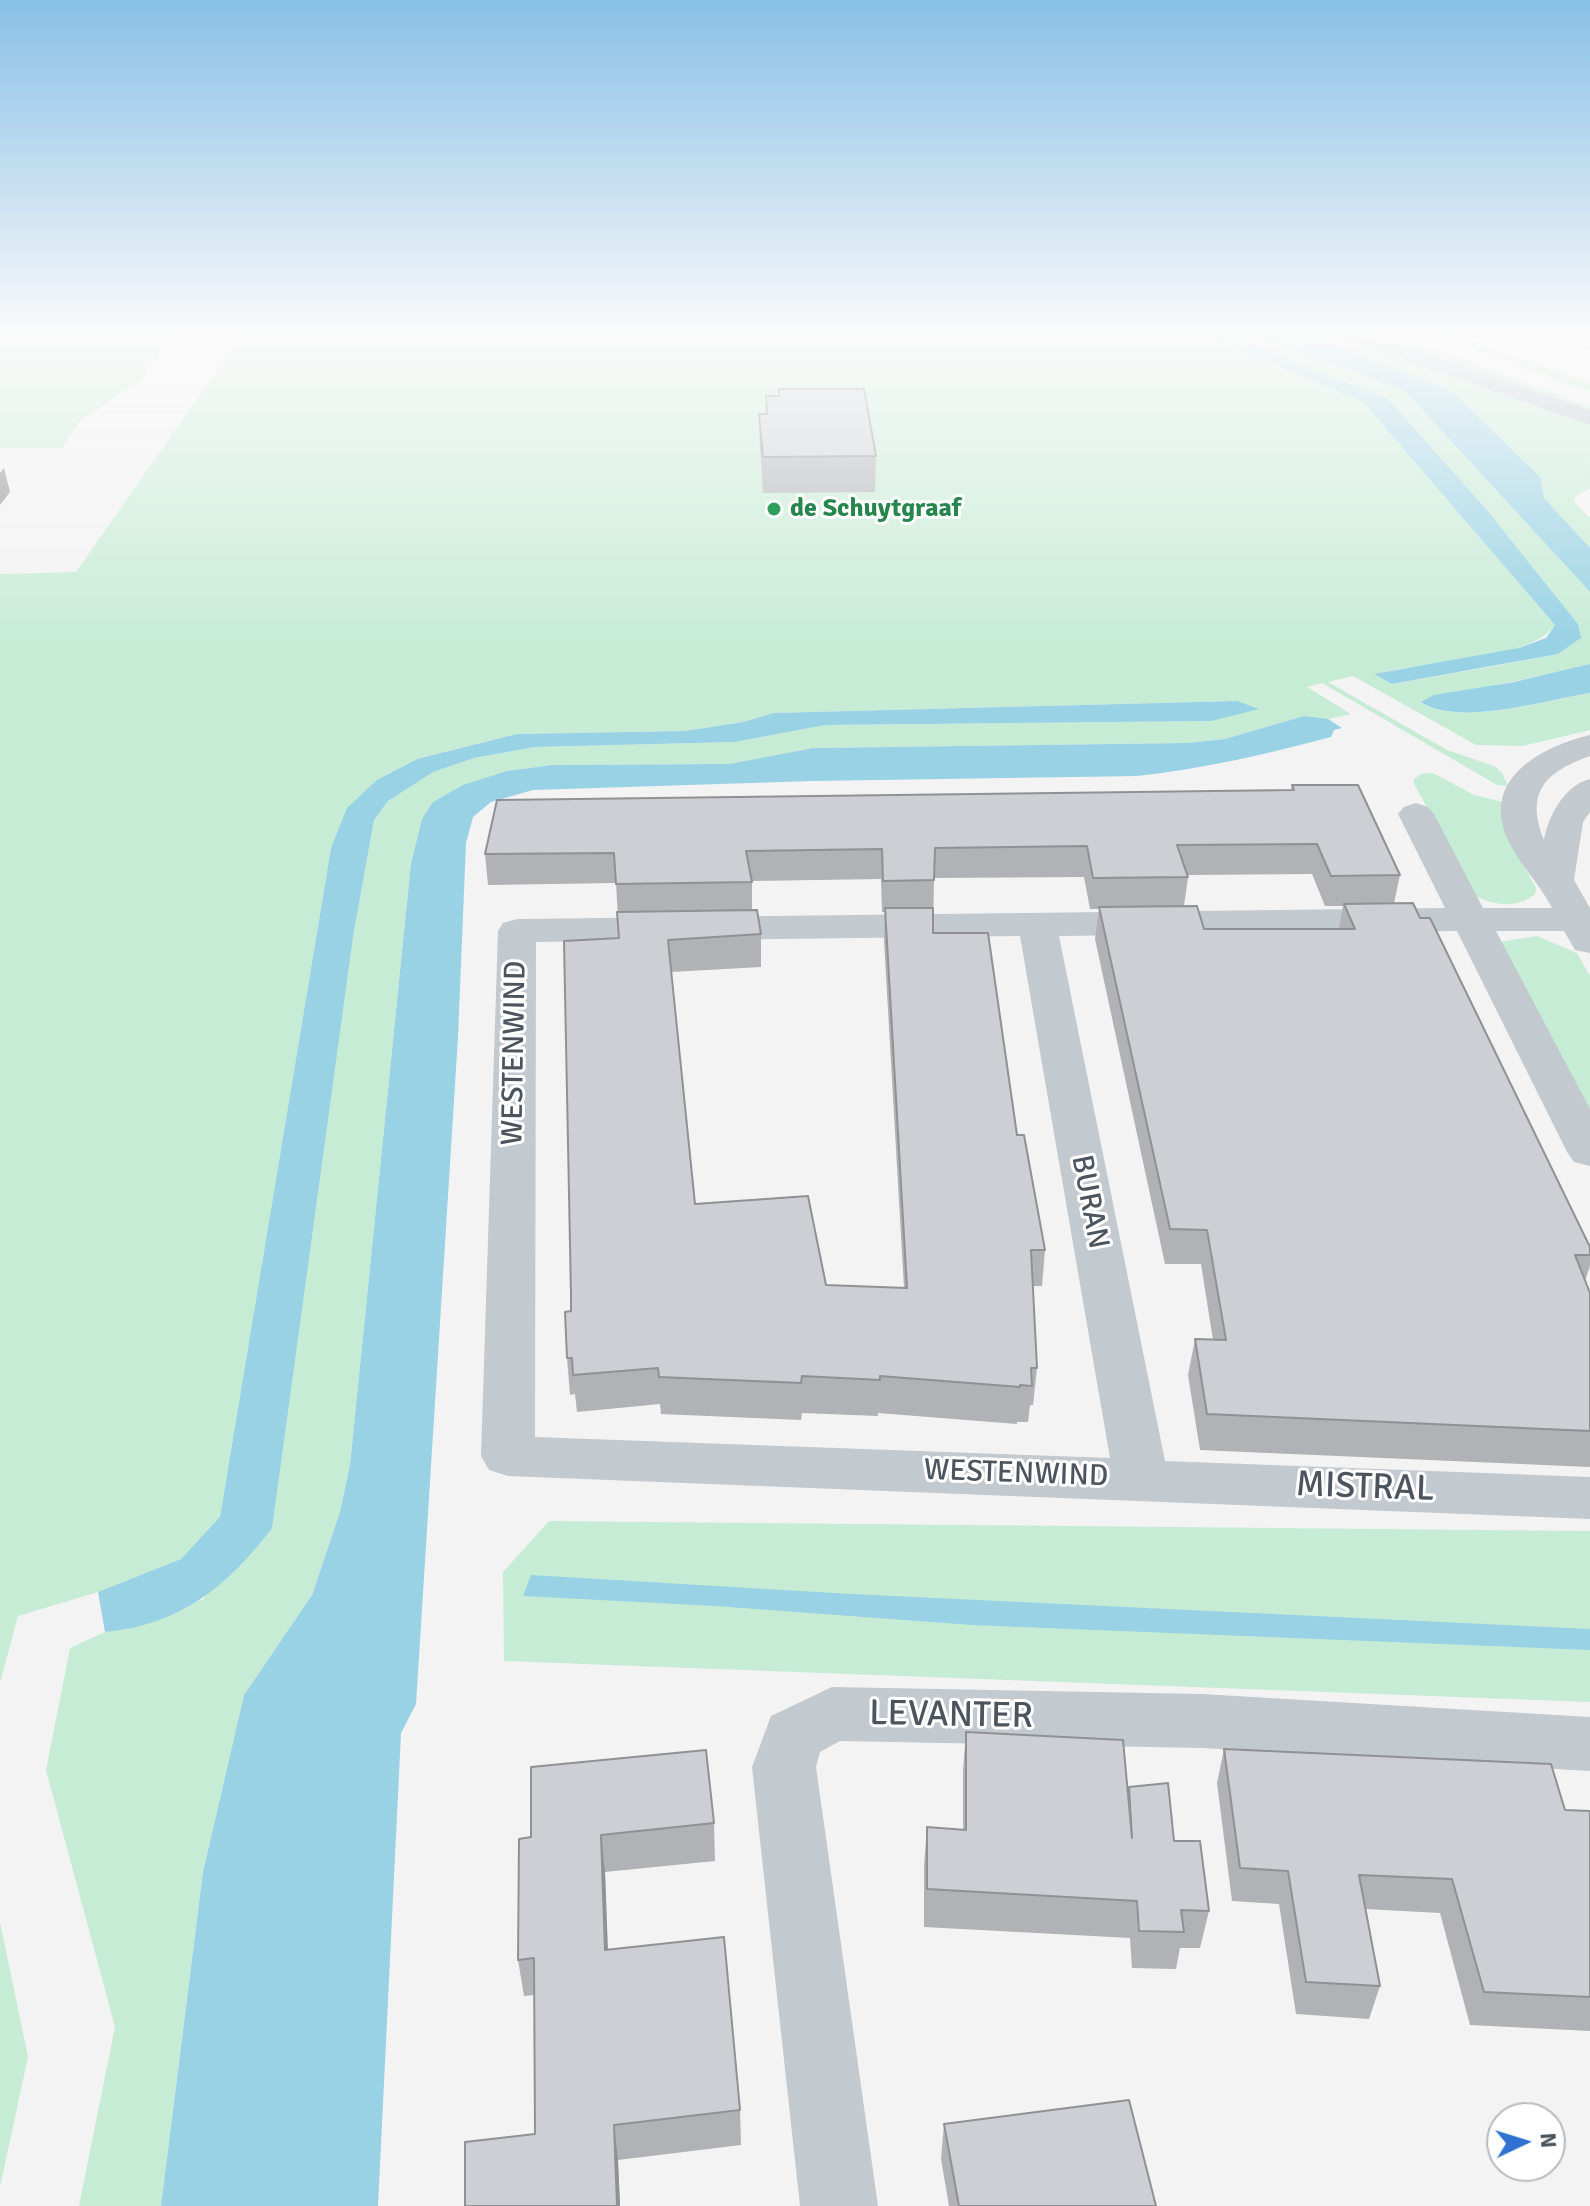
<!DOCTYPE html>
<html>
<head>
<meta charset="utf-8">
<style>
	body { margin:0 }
	#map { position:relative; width:1590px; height:2206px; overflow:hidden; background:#f4f3f3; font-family:Signika,sans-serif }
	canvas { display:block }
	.north { position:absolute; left:1486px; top:2102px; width:80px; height:80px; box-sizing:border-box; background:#fff; border:2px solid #b7bbbf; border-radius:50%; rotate:86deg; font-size:22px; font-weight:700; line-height:32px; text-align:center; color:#4c555e }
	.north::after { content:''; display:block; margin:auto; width:28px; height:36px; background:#2f72d2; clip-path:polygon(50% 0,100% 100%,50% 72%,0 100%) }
</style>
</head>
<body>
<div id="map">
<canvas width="1590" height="2206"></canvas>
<div class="north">N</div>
</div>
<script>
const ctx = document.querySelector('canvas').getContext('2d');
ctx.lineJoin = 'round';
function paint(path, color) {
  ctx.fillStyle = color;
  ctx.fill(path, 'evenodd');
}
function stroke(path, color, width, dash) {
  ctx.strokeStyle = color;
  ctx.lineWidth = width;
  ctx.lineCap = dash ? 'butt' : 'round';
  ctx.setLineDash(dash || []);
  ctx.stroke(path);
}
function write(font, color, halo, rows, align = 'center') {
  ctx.font = font + ' Signika,sans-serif';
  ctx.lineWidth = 6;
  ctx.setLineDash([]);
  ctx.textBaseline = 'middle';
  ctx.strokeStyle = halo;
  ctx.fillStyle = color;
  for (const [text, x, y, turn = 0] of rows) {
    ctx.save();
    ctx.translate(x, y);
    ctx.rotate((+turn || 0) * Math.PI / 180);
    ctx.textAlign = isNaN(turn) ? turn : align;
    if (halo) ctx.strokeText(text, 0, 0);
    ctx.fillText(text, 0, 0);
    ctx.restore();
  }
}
const green = new Path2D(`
	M 0,333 L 173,333 L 141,380 L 81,420 L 62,448 L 0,448 Z
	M 243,333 L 1201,333 L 1363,402 L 1555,625 C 1527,663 1420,660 1376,675 L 1392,684 L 1484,668 L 1558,654 L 1580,639 L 1578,624 L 1487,510 L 1389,400 L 1224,333 L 1252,333 L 1405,391 L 1590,592 L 1590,664 C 1534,680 1477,686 1421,702 C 1456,727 1549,700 1590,693 L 1590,730 L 1523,746 L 1476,745 L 1353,676 L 1328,682 L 1447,750 L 1494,766 L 1502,773 L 1508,786 L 1497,785 L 1322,683 L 1307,687 L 1351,714 L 1325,720 L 1304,716 L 1225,739 L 1187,743 L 813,748 L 729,764 L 552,765 L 507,771 L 422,819 L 411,863 L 350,1465 L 340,1512 L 312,1595 L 244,1695 L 203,1872 L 161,2206 L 79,2206 L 115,2027 L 46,1770 L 70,1648 L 105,1632 L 204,1599 L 353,937 L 374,820 L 388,801 L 432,772 L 474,758 L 535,747 L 735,742 L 825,725 L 1211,721 L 1237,701 L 773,713 L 743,722 L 685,731 L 517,734 L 417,759 L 377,780 L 331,848 L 220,1518 L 181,1559 L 98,1592 L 18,1616 L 0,1683 L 0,574 L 76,572 Z
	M 1303,333 L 1333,333 L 1590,422 L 1590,488 L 1574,498 L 1575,503 L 1590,518 L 1590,548 L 1544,498 L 1540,477 L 1453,392 Z
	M 1365,333 L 1401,336 L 1590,406 L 1590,414 Z
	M 1428,333 L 1453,333 L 1590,383 L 1590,392 Z
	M 1433,773 L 1474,795 L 1503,802 L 1507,834 L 1536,888 L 1535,894 C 1517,909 1493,906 1474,895 L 1414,784 L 1414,779 L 1421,774 Z
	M 1537,936 L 1577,953 L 1590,976 L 1590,1112 L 1499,942 Z
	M 549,1521 L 1590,1531 L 1590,1702 L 504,1661 L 503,1572 Z
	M 0,1922 L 28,2057 L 0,2187 Z`);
const water = new Path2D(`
	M 1201,333 L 1224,333 L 1389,400 L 1487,510 L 1578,624 L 1581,638 L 1558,654 L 1392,684 L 1374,674 L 1519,648 L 1546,638 L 1555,625 L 1363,402 Z
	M 1252,333 L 1303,333 L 1453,392 L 1540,477 L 1544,498 L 1590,548 L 1590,592 L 1405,391 Z
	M 1590,664 L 1590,693 C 1546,700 1458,727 1421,702 L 1434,695 L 1514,682 Z
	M 1237,701 L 1259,709 L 1211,721 L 825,725 L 735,742 L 535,747 L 474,758 L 433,772 L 388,801 L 374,820 L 353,937 L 272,1528 C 228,1586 180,1625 105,1632 L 98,1592 L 181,1559 L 220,1517 L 331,848 L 347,808 L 377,780 L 417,759 L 517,734 L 685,731 L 743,722 L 773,713 Z
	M 1304,716 L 1328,719 L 1342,728 L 1334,730 L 1331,737 C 1267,754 1203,769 1137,776 L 813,781 L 533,790 L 491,802 L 473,817 L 466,843 L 458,1037 L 416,1704 L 401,1733 L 378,2206 L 161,2206 L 203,1872 L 244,1695 L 312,1595 L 340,1512 L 350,1465 L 411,863 L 422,819 L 433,802 L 463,785 L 507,771 L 552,765 L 729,764 L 813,748 L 1187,743 L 1225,739 Z
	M 531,1575 L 851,1594 L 1590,1629 L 1590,1650 L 972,1625 L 715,1606 L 523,1596 Z`);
const minor = new Path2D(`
	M 1590,735 L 1590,756 C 1545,772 1525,792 1544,840 C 1548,816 1565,785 1590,779 L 1590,812 L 1583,822 L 1574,880 L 1590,908 L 1590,953 L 1575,950 L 1564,931 L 1496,931 L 1590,1109 L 1590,1166 L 1574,1162 L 1567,1152 L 1457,931 L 1059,936 L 1165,1461 L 1590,1477 L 1590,1519 L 508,1476 L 489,1470 L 481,1456 L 498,931 L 503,923 L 517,919 L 1445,908 L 1398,814 L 1404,807 L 1416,803 L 1428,807 L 1434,814 L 1483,908 L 1552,908 C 1540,884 1519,864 1508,840 C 1480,780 1540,747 1590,735 ZM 1020,936 L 1110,1458 L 535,1437 L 536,942 Z
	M 832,1687 L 1202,1694 L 1590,1717 L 1590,1771 L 1202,1748 L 840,1741 L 820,1752 L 816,1767 L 878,2206 L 800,2206 L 752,1767 L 771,1716 Z`);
const major = new Path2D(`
	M 1336,333 L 1366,333 L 1590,410 L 1590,425 L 1339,337 Z`);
const wall = new Path2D(`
	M 766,396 L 876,456 L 875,492 L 763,493 L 760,448 L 759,414 L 766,414 Z
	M 1292,785 L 1400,875 L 1394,903 L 1420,918 L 1590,1247 L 1590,1266 L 1585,1281 L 1590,1293 L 1590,1467 L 1200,1450 L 1188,1375 L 1195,1339 L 1213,1340 L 1201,1264 L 1165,1264 L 1095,939 L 1099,909 L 1090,909 L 1084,877 L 934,878 L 933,933 L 1017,1135 L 1045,1250 L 1042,1286 L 1033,1286 L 1037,1368 L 1033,1405 L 1030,1405 L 1028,1422 L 1017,1422 L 1017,1424 L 878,1413 L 878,1416 L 802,1413 L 801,1420 L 661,1414 L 660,1404 L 577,1412 L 575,1394 L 570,1395 L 567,1358 L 571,1311 L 619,938 L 616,883 L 488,885 L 485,854 L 1291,790 ZM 1312,874 L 1325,906 L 1343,906 L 1339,929 L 1204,929 L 1184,906 L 1188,877 L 1188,875 ZM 881,879 L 882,912 L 885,912 L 884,941 L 904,1288 L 826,1285 L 695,1204 L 671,972 L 761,967 L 761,934 L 752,910 L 752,881 Z
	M 966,1732 L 1128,1792 L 1129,1787 L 1174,1841 L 1209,1911 L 1200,1948 L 1180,1948 L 1176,1969 L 1132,1968 L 1130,1938 L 924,1927 L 924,1865 L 927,1827 L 963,1830 L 963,1770 Z
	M 1224,1749 L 1565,1810 L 1590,1811 L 1590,2031 L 1470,2025 L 1440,1913 L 1365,1909 L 1380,1986 L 1369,2019 L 1296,2014 L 1279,1904 L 1232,1901 L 1217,1783 Z
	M 714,1823 L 715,1861 L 605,1872 L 608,1950 L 740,2110 L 741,2145 L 618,2160 L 620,2206 L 465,2206 L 535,2134 L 534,1995 L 524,1996 L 518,1960 L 531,1837 Z
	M 944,2124 L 1156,2206 L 949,2206 L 941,2159 Z`);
const shadedWall = new Path2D(`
	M 4,468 L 10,492 L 0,505 L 0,473 Z
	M 601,1835 L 605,1872 L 609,1987 L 605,1950 Z
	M 614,2125 L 618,2160 L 620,2206 L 617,2206 Z`);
const building = new Path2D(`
	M 779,389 L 864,389 L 876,456 L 763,457 L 759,414 L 767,414 L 766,396 L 779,396 Z
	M 1292,785 L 1358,785 L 1400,875 L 1331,876 L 1317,844 L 1177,845 L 1188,877 L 1093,878 L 1087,846 L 935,848 L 934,880 L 883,881 L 882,849 L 746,851 L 752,882 L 616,884 L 614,853 L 485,854 L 497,800 L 1294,790 Z
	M 1413,903 L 1420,918 L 1430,918 L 1590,1247 L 1590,1255 L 1575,1255 L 1590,1293 L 1590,1431 L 1207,1414 L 1195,1339 L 1226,1340 L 1207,1230 L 1170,1229 L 1099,907 L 1197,906 L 1204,929 L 1355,929 L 1344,904 Z
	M 885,908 L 933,908 L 933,933 L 988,933 L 1017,1135 L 1024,1135 L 1045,1250 L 1031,1250 L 1037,1368 L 1031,1368 L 1032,1386 L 1020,1385 L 1020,1387 L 880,1376 L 880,1380 L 802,1376 L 801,1383 L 659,1377 L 658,1368 L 573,1375 L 572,1358 L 567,1358 L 565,1312 L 571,1311 L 571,1295 L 564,941 L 619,938 L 617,912 L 757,910 L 761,934 L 668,940 L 695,1204 L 808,1196 L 826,1285 L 907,1288 Z
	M 966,1732 L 1123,1740 L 1132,1838 L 1129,1787 L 1168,1783 L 1174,1841 L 1200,1841 L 1209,1911 L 1181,1910 L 1184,1932 L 1139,1931 L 1137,1901 L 927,1889 L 927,1827 L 966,1830 Z
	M 1224,1749 L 1551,1764 L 1565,1810 L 1590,1811 L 1590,1997 L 1484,1992 L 1452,1879 L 1359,1875 L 1380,1986 L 1306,1982 L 1288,1871 L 1240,1868 Z
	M 706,1750 L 714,1823 L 601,1835 L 605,1950 L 724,1937 L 740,2110 L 614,2125 L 617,2206 L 465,2206 L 465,2142 L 535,2134 L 534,1958 L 518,1960 L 519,1839 L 531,1837 L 531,1767 Z
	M 1129,2100 L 1156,2206 L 959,2206 L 944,2124 Z`);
const markers = [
	[774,509,8,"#2e9e5b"]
];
const farLeisurenames = [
	["de Schuytgraaf",790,509]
];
const streetNames = [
	["WESTENWIND",515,1053,-89],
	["BURAN",1089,1202,79],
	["WESTENWIND",1016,1474,2]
];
const nearStreetnames = [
	["MISTRAL",1365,1488,2],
	["LEVANTER",951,1716,1]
];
paint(green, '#c7ecd6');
paint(water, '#99d2e4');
paint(minor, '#c2c9cf');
paint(major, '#b6c1cd');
paint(wall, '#b0b2b6');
paint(shadedWall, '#909194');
paint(building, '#cdcfd4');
stroke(building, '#909194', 2);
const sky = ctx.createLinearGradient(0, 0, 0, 642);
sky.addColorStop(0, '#88c0e6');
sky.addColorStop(0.52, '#fafafa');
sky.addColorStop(1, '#fafafa00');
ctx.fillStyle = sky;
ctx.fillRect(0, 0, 1590, 642);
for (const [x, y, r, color] of markers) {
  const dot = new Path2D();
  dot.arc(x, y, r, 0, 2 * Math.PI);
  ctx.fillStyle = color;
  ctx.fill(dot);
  stroke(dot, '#fff', 3);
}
write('bold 26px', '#27864d', '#fff', farLeisurenames, 'left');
write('30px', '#4c555e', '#fff', streetNames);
write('36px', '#4c555e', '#fff', nearStreetnames);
</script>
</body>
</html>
